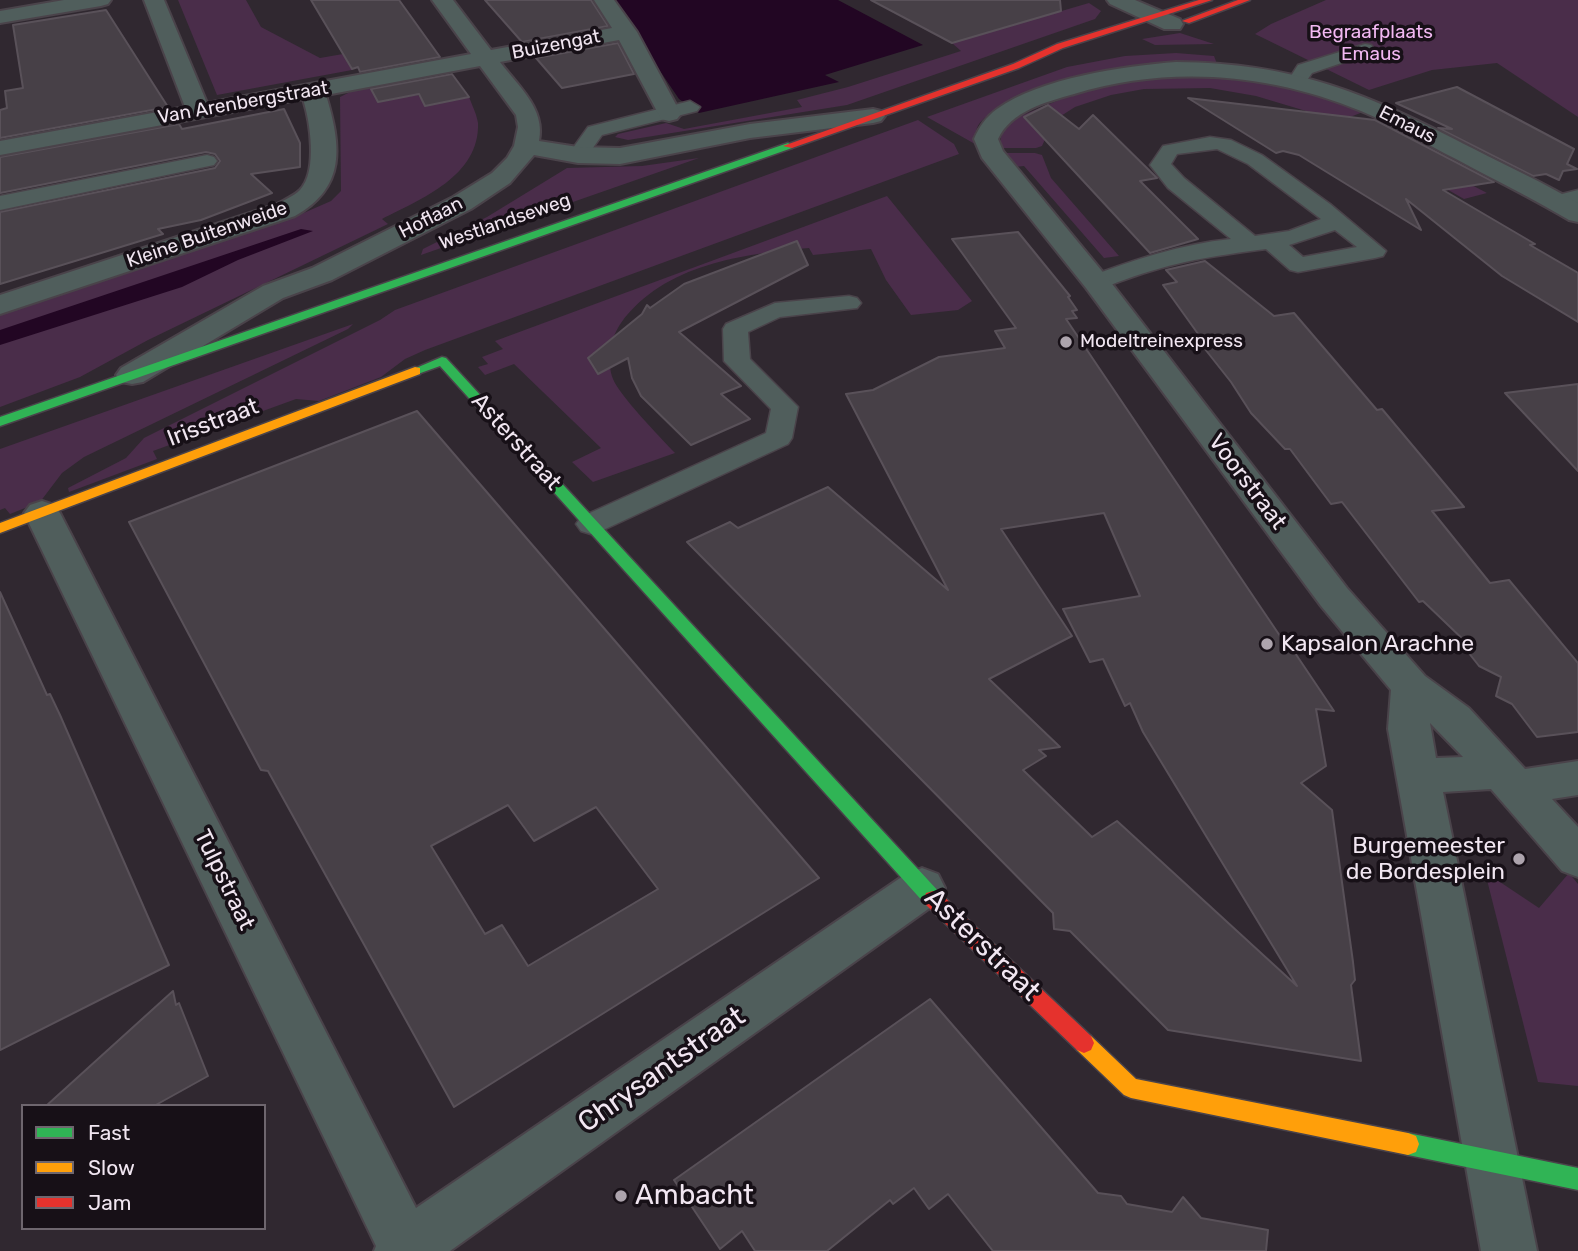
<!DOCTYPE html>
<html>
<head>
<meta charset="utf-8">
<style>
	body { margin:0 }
	#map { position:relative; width:1578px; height:1251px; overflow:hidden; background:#302830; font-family:Rubik,sans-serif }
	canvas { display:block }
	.legend { position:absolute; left:21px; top:1104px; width:245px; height:126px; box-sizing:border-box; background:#171017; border:2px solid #6e666e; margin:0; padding:9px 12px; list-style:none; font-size:21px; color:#f1e6f1 }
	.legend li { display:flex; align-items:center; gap:14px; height:35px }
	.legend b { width:35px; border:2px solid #6e666e }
</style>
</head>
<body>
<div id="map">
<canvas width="1578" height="1251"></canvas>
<ul class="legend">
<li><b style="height:9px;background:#30b455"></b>Fast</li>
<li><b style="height:9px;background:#ff9f0a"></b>Slow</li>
<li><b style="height:9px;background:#e5322d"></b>Jam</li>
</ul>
</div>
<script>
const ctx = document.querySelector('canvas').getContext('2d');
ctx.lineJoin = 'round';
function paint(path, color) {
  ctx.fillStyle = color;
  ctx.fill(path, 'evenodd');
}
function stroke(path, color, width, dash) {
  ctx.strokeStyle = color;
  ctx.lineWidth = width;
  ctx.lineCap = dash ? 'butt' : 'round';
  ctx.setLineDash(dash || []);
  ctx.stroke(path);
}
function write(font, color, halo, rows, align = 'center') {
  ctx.font = font + ' Rubik,sans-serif';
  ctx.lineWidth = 7;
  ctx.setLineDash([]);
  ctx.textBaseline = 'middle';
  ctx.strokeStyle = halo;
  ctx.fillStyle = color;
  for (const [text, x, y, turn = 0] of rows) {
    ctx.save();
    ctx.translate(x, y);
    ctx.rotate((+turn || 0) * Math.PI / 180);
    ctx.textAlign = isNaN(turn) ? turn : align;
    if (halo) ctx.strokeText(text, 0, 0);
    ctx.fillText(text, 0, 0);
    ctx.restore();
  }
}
const green = new Path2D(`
	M 178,0 L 246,0 L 261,27 L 320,58 L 343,54 L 352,70 L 217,95 Z
	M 1326,0 L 1578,0 L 1578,117 L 1497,63 L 1432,70 L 1369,90 L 1255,34 L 1271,24 Z
	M 1089,3 L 1101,11 L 1095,19 L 847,105 L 628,140 L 615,137 L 618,134 L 666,123 L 684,129 L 802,107 L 797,100 L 848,87 L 961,51 L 952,43 Z
	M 1180,33 L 1214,44 L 1155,45 L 1142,39 Z
	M 1176,53 L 1214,56 L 1217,64 C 1187,64 1156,62 1125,67 C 1095,72 988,100 977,128 C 975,132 975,139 975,144 L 927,117 L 1067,67 L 1125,56 Z
	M 1202,74 C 1258,81 1312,87 1363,112 L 1345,119 L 1487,193 L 1464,199 L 1316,114 L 1256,96 L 1210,88 L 1144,89 L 1111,95 L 1075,107 L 1053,121 L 1042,146 L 1036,148 L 999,148 L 1002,132 L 1011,120 L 1083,90 L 1155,76 Z
	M 403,78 L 405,83 L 372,90 L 378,101 L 418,95 L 426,106 L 469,97 C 472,105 477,115 478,123 C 480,176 421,199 382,219 L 388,224 L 148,340 L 80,377 L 0,407 L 0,315 L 299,215 L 331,201 L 341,191 L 340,97 L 358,88 Z
	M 918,120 L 954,144 L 959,154 L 425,350 L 405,359 L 381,377 L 319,401 L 296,399 L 153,451 L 157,459 L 69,492 L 68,488 L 126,458 L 144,438 L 380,320 L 395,310 Z
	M 1003,153 L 1035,153 L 1042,155 L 1051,178 L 1119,256 L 1104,258 L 1024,166 L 1014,167 Z
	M 699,158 L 421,255 L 423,249 L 487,217 L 567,168 L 642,166 Z
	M 887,196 L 972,301 L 958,310 L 911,315 L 886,280 L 871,249 L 813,255 L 809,248 C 743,254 664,264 621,323 C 610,339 606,360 613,379 C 620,396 660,437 675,453 L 593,482 L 572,462 L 601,448 L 514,364 L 485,375 L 478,367 L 488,364 L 482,357 L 503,349 L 495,341 Z
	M 353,324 L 348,329 L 84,457 L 62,473 L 40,502 L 10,514 L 5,508 L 0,510 L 0,449 Z
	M 1485,872 L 1539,908 L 1569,873 L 1578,884 L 1578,1086 L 1538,1082 Z`);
const water = new Path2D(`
	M 612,0 L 838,0 L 923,45 L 825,75 L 839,82 L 699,113 L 679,99 Z
	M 301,229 L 313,231 L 238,260 L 182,287 L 0,345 L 0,330 Z`);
const building = new Path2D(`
	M 311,0 L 399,0 L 440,57 L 360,72 L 358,67 L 352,69 Z
	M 485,0 L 591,0 L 608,26 L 522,42 Z
	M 871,0 L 1060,0 L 1061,11 L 952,43 Z
	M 106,10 L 168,107 L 0,138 L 0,110 L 7,108 L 5,91 L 23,88 L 13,25 Z
	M 618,43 L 634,74 L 562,88 L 536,58 Z
	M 452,74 L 469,97 L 425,106 L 419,94 L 378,102 L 371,89 Z
	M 1457,87 L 1574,149 L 1567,164 L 1577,169 L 1563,171 L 1559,180 L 1546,174 L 1533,176 L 1438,128 L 1452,129 L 1396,103 Z
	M 1188,98 L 1375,120 L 1494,182 L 1443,190 L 1535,244 L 1530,245 L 1578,273 L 1578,322 L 1502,276 L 1406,199 L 1421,230 L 1299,155 L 1283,151 L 1276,153 Z
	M 1048,105 L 1079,129 L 1093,115 L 1157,178 L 1140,181 L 1198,239 L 1150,253 L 1024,117 Z
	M 284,109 L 300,143 L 300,167 L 251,174 L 272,193 L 201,220 L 158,229 L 163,234 L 0,284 L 0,212 L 215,168 L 220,161 L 215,154 L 206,152 L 0,193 L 0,157 L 179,124 L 182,129 Z
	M 1018,232 L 1070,296 L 1068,297 L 1077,310 L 1072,311 L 1077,318 L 1066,319 L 1278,633 L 1286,645 L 1289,644 L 1334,711 L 1316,709 L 1326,766 L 1301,783 L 1332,810 L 1353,962 L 1355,980 L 1351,985 L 1361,1061 L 1168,1030 L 1070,931 L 1054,929 L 1053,913 L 687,542 L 730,522 L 738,528 L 828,487 L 948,590 L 846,394 L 873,390 L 939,357 L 1005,348 L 995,331 L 1016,328 L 952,239 ZM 1104,513 L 1140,596 L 1063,609 L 1090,662 L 1103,659 L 1125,706 L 1130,703 L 1143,732 L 1297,986 L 1117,821 L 1092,837 L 1023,770 L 1046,756 L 1039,750 L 1060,747 L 989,679 L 1072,636 L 1001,529 Z
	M 797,241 L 808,265 L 679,332 L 741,386 L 721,394 L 750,419 L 691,445 L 641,396 L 632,378 L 628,358 L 598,374 L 588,358 L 642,314 L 647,305 L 650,308 L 684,284 Z
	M 1205,261 L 1274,316 L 1294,313 L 1377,410 L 1382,409 L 1464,507 L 1432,511 L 1490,583 L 1509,580 L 1578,663 L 1578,732 L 1537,737 L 1512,704 L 1496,696 L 1501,677 L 1479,666 L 1468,652 L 1470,646 L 1423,601 L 1419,602 L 1342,502 L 1331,504 L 1290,449 L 1285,449 L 1251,413 L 1231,382 L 1197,339 L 1201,338 L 1163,285 L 1177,282 L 1166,270 Z
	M 1578,384 L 1578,471 L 1505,393 Z
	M 417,411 L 819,878 L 454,1107 L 268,771 L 261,770 L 129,522 ZM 508,805 L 534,841 L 596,807 L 658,889 L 528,966 L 502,925 L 485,934 L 431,846 Z
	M 0,592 L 47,695 L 50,694 L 60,715 L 169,965 L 0,1050 Z
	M 173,991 L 176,1005 L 179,1003 L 208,1076 L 154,1106 L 46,1106 Z
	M 930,999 L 1098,1193 L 1121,1196 L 1127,1204 L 1172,1212 L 1183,1197 L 1201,1218 L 1268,1230 L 1266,1251 L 993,1251 L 948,1194 L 929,1209 L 914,1188 L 893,1204 L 890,1200 L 827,1251 L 755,1251 L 742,1231 L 720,1249 L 674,1180 Z`);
const lane = new Path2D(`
	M 1365,44 L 1371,45 L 1374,49 L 1371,53 L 1312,73 L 1303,86 L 1296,88 L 1287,82 L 1298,65 Z
	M 690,101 L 700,107 L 697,111 L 602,135 L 585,159 L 571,159 L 568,155 L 588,127 Z
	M 1210,137 L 1231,140 L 1262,155 L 1330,204 L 1386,251 L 1383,256 L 1375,258 L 1298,272 L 1290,270 L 1266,249 C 1213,256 1176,261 1124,280 C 1112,284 1101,290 1088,287 L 1084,282 L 1088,277 C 1134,260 1181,244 1231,239 L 1168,188 L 1150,165 L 1163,146 ZM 1217,149 L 1248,164 L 1321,219 L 1289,231 L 1255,236 L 1184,178 L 1171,164 L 1177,154 ZM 1335,230 L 1357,247 L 1303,257 L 1289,245 Z
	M 207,155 L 214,157 L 217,161 L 214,165 L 0,210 L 0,196 Z
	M 1578,190 L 1578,203 L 1558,208 L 1550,207 L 1547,202 L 1550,197 Z
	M 849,296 L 857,298 L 861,303 L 857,308 L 780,317 L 748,332 L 750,359 L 798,407 L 792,438 L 788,444 L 601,531 L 591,534 L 581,531 L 576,524 L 581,517 L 766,433 L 771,409 L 724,361 L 723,329 L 726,324 L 775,303 Z`);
const street = new Path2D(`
	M 64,0 L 111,0 L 108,4 L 101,6 L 0,23 L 0,11 Z
	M 144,0 L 164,0 L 207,103 L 471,54 L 432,0 L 453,0 L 491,50 L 612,28 L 594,0 L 614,0 L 637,32 L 681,114 L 677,119 L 669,121 L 661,119 L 619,40 L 500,62 C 518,86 546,109 539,141 L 578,147 L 620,148 L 750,124 L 873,109 L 881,111 L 885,116 L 881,121 L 873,123 L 750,138 L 620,164 L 578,163 L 534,155 L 510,183 L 471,209 L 332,280 L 283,298 L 143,382 L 132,384 L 121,382 L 116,375 L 121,368 L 263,286 L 312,268 L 453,197 L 492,173 L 507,158 L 514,146 L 518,127 L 516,115 L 480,66 L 326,95 C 341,145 347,187 295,216 L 0,314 L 0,295 L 277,204 C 284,200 294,196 300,190 C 318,171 310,121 303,99 L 0,155 L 0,141 L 185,107 Z
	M 1107,0 L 1135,0 L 1180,19 L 1183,24 L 1180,29 L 1164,29 L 1110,4 Z
	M 1176,62 C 1297,63 1368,94 1474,149 C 1509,167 1544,183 1578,203 L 1578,222 L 1569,220 C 1532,198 1493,179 1456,159 C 1424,143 1393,124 1361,111 C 1268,73 1169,65 1074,94 C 1046,102 1011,111 998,139 L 1003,151 L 1106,276 L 1347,588 L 1425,676 L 1469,708 L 1525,769 L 1578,761 L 1578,795 L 1552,799 L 1578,827 L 1578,877 L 1562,871 L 1491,789 L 1443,792 L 1537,1251 L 1481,1251 L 1388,729 L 1391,690 L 1321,606 L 1086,288 L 982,158 L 974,139 C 979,127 986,117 997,109 C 1040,78 1124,66 1176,62 ZM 1430,723 L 1463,757 L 1436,758 Z
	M 42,501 L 54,505 L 60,513 L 416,1208 L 906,874 L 922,868 L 938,874 L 945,888 L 938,902 L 450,1251 L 374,1251 L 376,1246 L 24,513 L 30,505 Z`);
const fast = new Path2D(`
	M 788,143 L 793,146 L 792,148 L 0,426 L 0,417 Z
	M 442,357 L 446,358 L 940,893 L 942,899 L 940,905 L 933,907 L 926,905 L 440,366 L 415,375 L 409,371 Z
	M 1408,1133 L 1578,1168 L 1578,1190 L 1408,1155 L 1400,1152 L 1397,1144 L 1400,1136 Z`);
const slow = new Path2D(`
	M 415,367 L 420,368 L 420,374 L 0,533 L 0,523 Z
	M 1084,1033 L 1091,1036 L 1136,1079 L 1408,1133 L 1416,1136 L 1419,1144 L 1416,1152 L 1408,1155 L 1131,1098 L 1124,1095 L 1077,1050 L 1074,1043 L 1077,1036 Z`);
const jam = new Path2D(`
	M 1199,0 L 1212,0 L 1063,48 L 1019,68 L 792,148 L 783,146 L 1013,64 L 1057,44 Z
	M 1238,0 L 1250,0 L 1189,23 L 1182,21 Z
	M 933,891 L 940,893 L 1091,1036 L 1094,1043 L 1091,1050 L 1084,1053 L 1077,1050 L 926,905 L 924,899 L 926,893 Z`);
const markers = [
	[1066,342,7,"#ada4ad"],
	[1267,644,7,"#ada4ad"],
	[1519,859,7,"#ada4ad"],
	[621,1196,7,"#ada4ad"]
];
const farParknames = [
	["Begraafplaats",1371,33],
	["Emaus",1371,55]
];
const farStreetnames = [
	["Buizengat",556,45,-11],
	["Van Arenbergstraat",243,103,-10],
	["Emaus",1407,125,27],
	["Hoflaan",431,218,-27],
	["Westlandseweg",505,222,-19],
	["Kleine Buitenweide",207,235,-19]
];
const farPoinames = [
	["Modeltreinexpress",1080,342]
];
const streetNames = [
	["Irisstraat",213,423,-21],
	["Asterstraat",516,442,48],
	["Voorstraat",1247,482,53],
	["Tulpstraat",224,880,64]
];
const poiNames = [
	["Kapsalon Arachne",1281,644],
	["Burgemeester",1505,846,"right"],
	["de Bordesplein",1505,872,"right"]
];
const nearStreetnames = [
	["Asterstraat",982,945,44],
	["Chrysantstraat",662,1070,-35]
];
const nearPoinames = [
	["Ambacht",635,1196]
];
paint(green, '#4a2d4a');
paint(water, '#220623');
paint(building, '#474047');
stroke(building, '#595159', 2);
stroke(lane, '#4a434a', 3);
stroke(street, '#4a434a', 4);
stroke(fast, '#4a434a', 3);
stroke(slow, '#4a434a', 3);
stroke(jam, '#4a434a', 3);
paint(lane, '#505e5c');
paint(street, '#505e5c');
paint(fast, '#30b455');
paint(slow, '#ff9f0a');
paint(jam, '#e5322d');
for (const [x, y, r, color] of markers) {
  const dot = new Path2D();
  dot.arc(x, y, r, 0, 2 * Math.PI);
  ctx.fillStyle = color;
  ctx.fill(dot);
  stroke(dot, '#171017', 2.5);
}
write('19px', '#f2b8f2', '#171017', farParknames);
write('19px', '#f1e6f1', '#171017', farStreetnames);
write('19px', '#f1e6f1', '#171017', farPoinames, 'left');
write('23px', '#f1e6f1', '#171017', streetNames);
write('23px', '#f1e6f1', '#171017', poiNames, 'left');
write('28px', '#f1e6f1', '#171017', nearStreetnames);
write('28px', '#f1e6f1', '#171017', nearPoinames, 'left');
</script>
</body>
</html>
